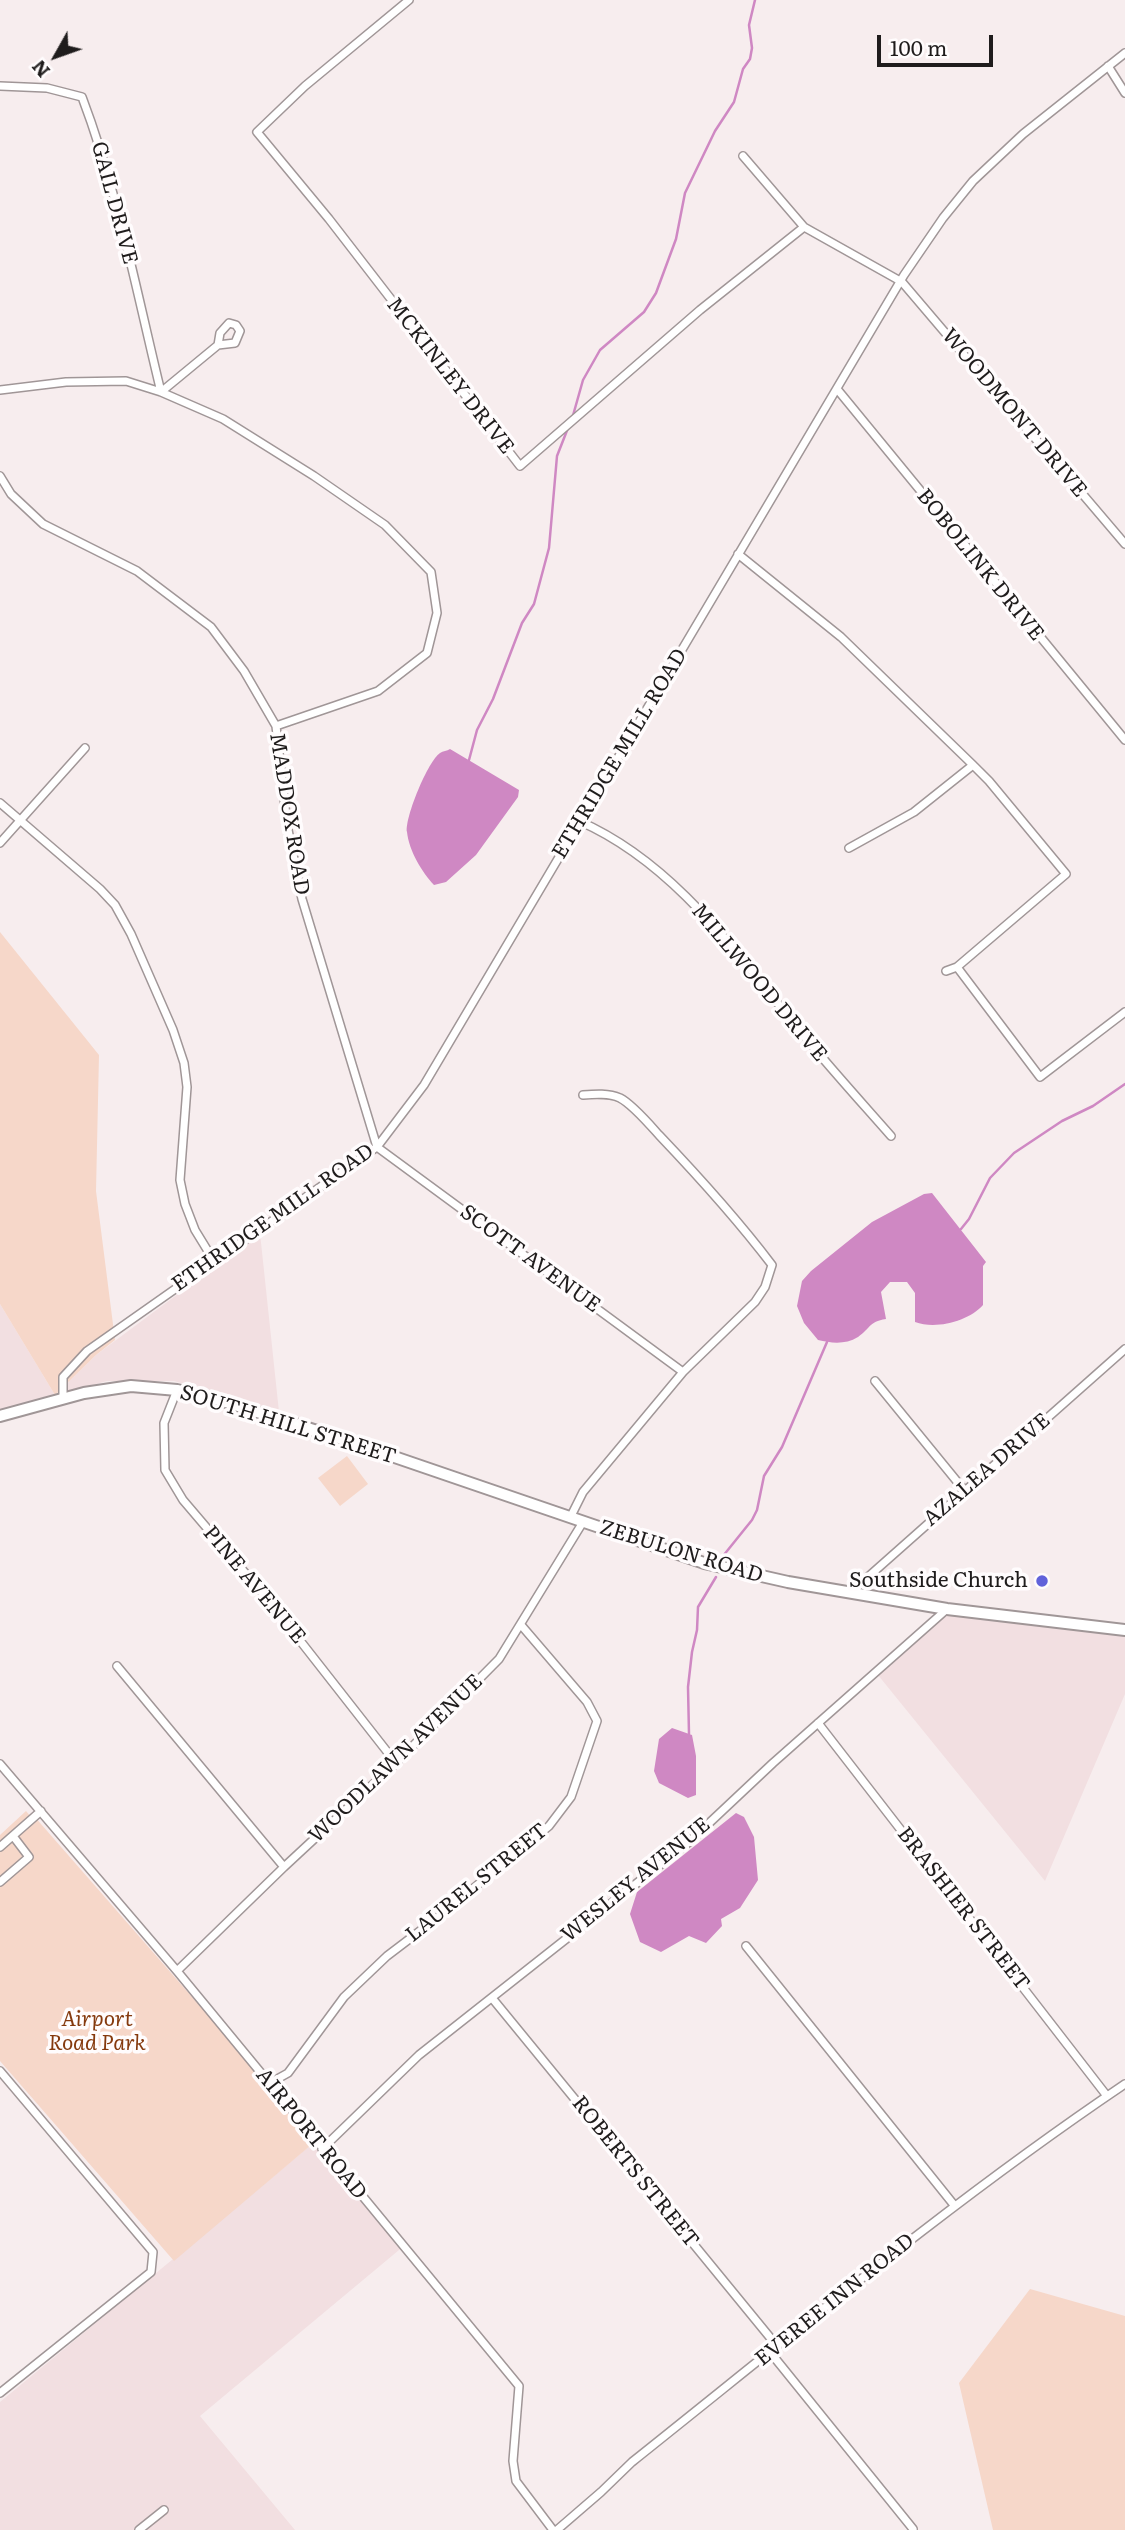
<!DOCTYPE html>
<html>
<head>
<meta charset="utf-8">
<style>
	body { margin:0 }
	#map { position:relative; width:1125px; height:2530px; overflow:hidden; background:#f7edee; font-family:Literata,serif }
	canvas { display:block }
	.north { position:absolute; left:21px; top:21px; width:70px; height:70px; -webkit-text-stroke:5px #fffcfd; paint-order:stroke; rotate:230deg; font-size:19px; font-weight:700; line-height:28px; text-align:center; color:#1f1c1c }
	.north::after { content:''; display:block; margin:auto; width:24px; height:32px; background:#1f1c1c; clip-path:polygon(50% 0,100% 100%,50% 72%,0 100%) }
	.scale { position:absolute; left:877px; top:35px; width:116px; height:32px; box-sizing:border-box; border:4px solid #1f1c1c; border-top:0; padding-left:9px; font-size:21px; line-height:24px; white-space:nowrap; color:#1f1c1c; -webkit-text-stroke:5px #fffcfd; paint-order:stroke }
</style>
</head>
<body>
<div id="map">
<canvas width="1125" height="2530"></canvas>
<div class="north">N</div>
<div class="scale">100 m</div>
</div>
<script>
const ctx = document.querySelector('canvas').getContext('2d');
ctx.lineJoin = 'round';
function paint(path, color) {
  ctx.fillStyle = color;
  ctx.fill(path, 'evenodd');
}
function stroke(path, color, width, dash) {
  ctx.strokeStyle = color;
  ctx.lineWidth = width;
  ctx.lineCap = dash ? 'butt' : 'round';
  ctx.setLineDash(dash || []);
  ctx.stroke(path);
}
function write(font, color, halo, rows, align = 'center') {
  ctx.font = font + ' Literata,serif';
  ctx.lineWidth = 7;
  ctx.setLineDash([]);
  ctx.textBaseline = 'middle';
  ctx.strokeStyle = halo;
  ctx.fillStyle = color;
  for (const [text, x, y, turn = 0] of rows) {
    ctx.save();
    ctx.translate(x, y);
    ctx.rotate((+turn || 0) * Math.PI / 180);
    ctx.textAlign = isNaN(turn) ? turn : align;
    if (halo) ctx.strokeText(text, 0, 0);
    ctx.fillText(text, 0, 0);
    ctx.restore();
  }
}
const built = new Path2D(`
	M 260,1233 L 279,1412 L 174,1381 L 107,1381 L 0,1412 L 0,1304 L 55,1395 L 96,1355 Z
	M 950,1605 L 1125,1630 L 1125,1694 L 1045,1881 L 878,1675 Z
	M 317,2140 L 405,2245 L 200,2416 L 295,2530 L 0,2530 L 0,2402 Z`);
const green = new Path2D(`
	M 0,932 L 99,1055 L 96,1191 L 115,1340 L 96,1355 L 55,1395 L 0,1304 Z
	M 347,1456 L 368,1484 L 340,1506 L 318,1478 Z
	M 26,1811 L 32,1818 L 34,1816 L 317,2140 L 174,2261 L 0,2061 L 0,1835 Z
	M 1030,2289 L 1125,2316 L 1125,2530 L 993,2530 L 959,2383 Z`);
const water = new Path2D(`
	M 450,749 L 519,790 L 518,797 L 476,855 L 446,882 L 434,885 C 422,872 409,851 407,832 C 405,817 428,761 440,753 C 443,751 447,751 450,749 Z
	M 932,1193 L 986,1262 L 983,1266 L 983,1305 C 969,1321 936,1330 915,1322 L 915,1293 L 907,1282 L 890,1282 L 881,1292 L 886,1319 C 868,1322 871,1328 858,1337 C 845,1345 831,1343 818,1340 L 804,1323 L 797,1306 L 802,1281 L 811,1271 L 872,1222 L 924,1194 Z
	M 672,1728 L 692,1735 L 696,1756 L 696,1795 L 688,1798 L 659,1783 L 654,1771 L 659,1739 Z
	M 736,1813 L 744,1817 L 754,1837 L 758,1880 L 740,1908 L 721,1919 L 722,1926 L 706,1943 L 689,1936 L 661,1952 L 640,1942 L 630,1914 L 637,1892 Z`);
const stream = new Path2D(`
	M 572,419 L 583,380 L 600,350 L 644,312 L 656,293 L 676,239 L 685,193 L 715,131 L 734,102 L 743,69 L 750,59 L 752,48 L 749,25 L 755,0
	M 469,760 L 477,730 L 493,699 L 522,623 L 534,604 L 549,548 L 557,456 L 568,428
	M 961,1229 L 969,1219 L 990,1178 L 1014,1153 L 1062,1121 L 1093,1106 L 1125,1084
	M 723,1556 L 752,1520 L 757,1510 L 764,1476 L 782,1447 L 827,1342
	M 689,1734 L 688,1687 L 692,1652 L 697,1630 L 698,1607 L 716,1577`);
const minor = new Path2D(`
	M 409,0 L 305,86 L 257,132 L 329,219 L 520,466 L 700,310 L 804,227
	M 1108,66 L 1125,93
	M 0,86 L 47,88 L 82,97 C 118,192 137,294 161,392 L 218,345 L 220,333 L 229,323 L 236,325 L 240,331 L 235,343 L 218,345
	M 743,156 L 804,227 L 902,282 L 1125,544
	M 837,389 L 1125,740
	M 0,390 L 66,382 L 126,381 L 161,392 L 223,419 L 314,476 L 385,525 L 431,572 L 437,613 L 427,653 L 378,691 L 276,726
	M 0,476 L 11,494 L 43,524 L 137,571 L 211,627 L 244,671 L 276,726 L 287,825 L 302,899 L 377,1147 L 683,1372
	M 738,554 L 841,637 L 973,765 L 989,781 L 1066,874 L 957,967 L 946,971
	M 0,803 L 100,889 L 115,905 L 131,934 L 173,1030 L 184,1063 L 187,1087 L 180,1180 L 185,1204 L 195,1230 L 214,1261
	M 579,821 C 677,864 738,956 804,1036 C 832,1070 862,1103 891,1136
	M 0,843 L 85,748
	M 849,848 L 914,812 L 973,765
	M 957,967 L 1040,1077 L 1125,1012
	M 875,1381 L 964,1490
	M 177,1390 L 164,1423 L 165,1470 L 183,1500 L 269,1601 L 396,1763
	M 63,1397 L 63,1377 L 87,1351 L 377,1147 L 424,1085 L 904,275 L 943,218 L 973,181 L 1023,134 L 1125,53
	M 570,1518 L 583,1492 L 683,1372 L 755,1302 L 765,1287 L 772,1265 C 737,1219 699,1177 659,1135 C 650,1125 632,1104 620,1098 C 609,1093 595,1094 583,1095
	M 851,1592 L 1125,1349
	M 117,1666 L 284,1867
	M 818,1723 L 1107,2096
	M 0,1764 L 177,1971 L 519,2386 L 513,2461 L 516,2481 L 553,2530
	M 0,1847 L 41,1811
	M 0,1882 L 29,1857 L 13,1836
	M 746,1946 L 954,2205
	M 177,1971 L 284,1867 L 396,1763 L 499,1659 L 583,1522
	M 492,1998 L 777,2346
	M 0,2071 L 153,2252 L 151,2272 L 0,2393
	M 270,2083 L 288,2073 L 344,1997 L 387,1956 L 441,1915 L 549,1826 L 571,1797 L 597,1721 L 587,1702 L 521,1625
	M 322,2149 L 419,2055 L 689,1842 L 773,1763 L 947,1609
	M 770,2352 L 913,2529
	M 139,2530 L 164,2510
	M 557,2530 L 601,2492 L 632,2462 C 794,2333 953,2200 1125,2084`);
const primary = new Path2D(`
	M 0,1416 L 84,1393 L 131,1386 L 177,1390 L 213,1398 L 339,1438 L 704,1563 L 788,1582 L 947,1609 L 1125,1630`);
const markers = [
	[1042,1581,7,"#6162da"]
];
const streetNames = [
	["GAIL DRIVE",114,203,75],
	["MCKINLEY DRIVE",450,376,52],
	["WOODMONT DRIVE",1014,413,50],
	["BOBOLINK DRIVE",980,565,51],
	["ETHRIDGE MILL ROAD",620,754,-59],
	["MADDOX ROAD",289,814,81],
	["MILLWOOD DRIVE",759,983,50],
	["ETHRIDGE MILL ROAD",273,1218,-35],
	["SCOTT AVENUE",530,1259,36],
	["SOUTH HILL STREET",288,1425,17],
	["AZALEA DRIVE",987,1470,-41],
	["ZEBULON ROAD",681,1552,17],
	["PINE AVENUE",254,1585,50],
	["WOODLAWN AVENUE",396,1759,-44],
	["WESLEY AVENUE",636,1880,-39],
	["LAUREL STREET",477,1883,-39],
	["BRASHIER STREET",963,1909,52],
	["AIRPORT ROAD",311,2134,51],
	["ROBERTS STREET",635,2172,51],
	["EVEREE INN ROAD",835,2300,-39]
];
const poiNames = [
	["Southside Church",1028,1581]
];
const parkNames = [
	["Airport",97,2020],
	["Road Park",97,2044]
];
paint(built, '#f2dfe1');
paint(green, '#f6d7c9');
paint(water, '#cf88c3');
stroke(stream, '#cf88c3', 2.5);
stroke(minor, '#a09697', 10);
stroke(primary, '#a09697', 14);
stroke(minor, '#fff', 7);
stroke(primary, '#fff', 10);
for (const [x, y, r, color] of markers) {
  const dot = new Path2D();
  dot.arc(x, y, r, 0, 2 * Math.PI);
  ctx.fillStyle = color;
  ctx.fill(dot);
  stroke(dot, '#fffcfd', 2.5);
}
write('21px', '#1f1c1c', '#fffcfd', streetNames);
write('21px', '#1f1c1c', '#fffcfd', poiNames, 'right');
write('italic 21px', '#853a0e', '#fffcfd', parkNames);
</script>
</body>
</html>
